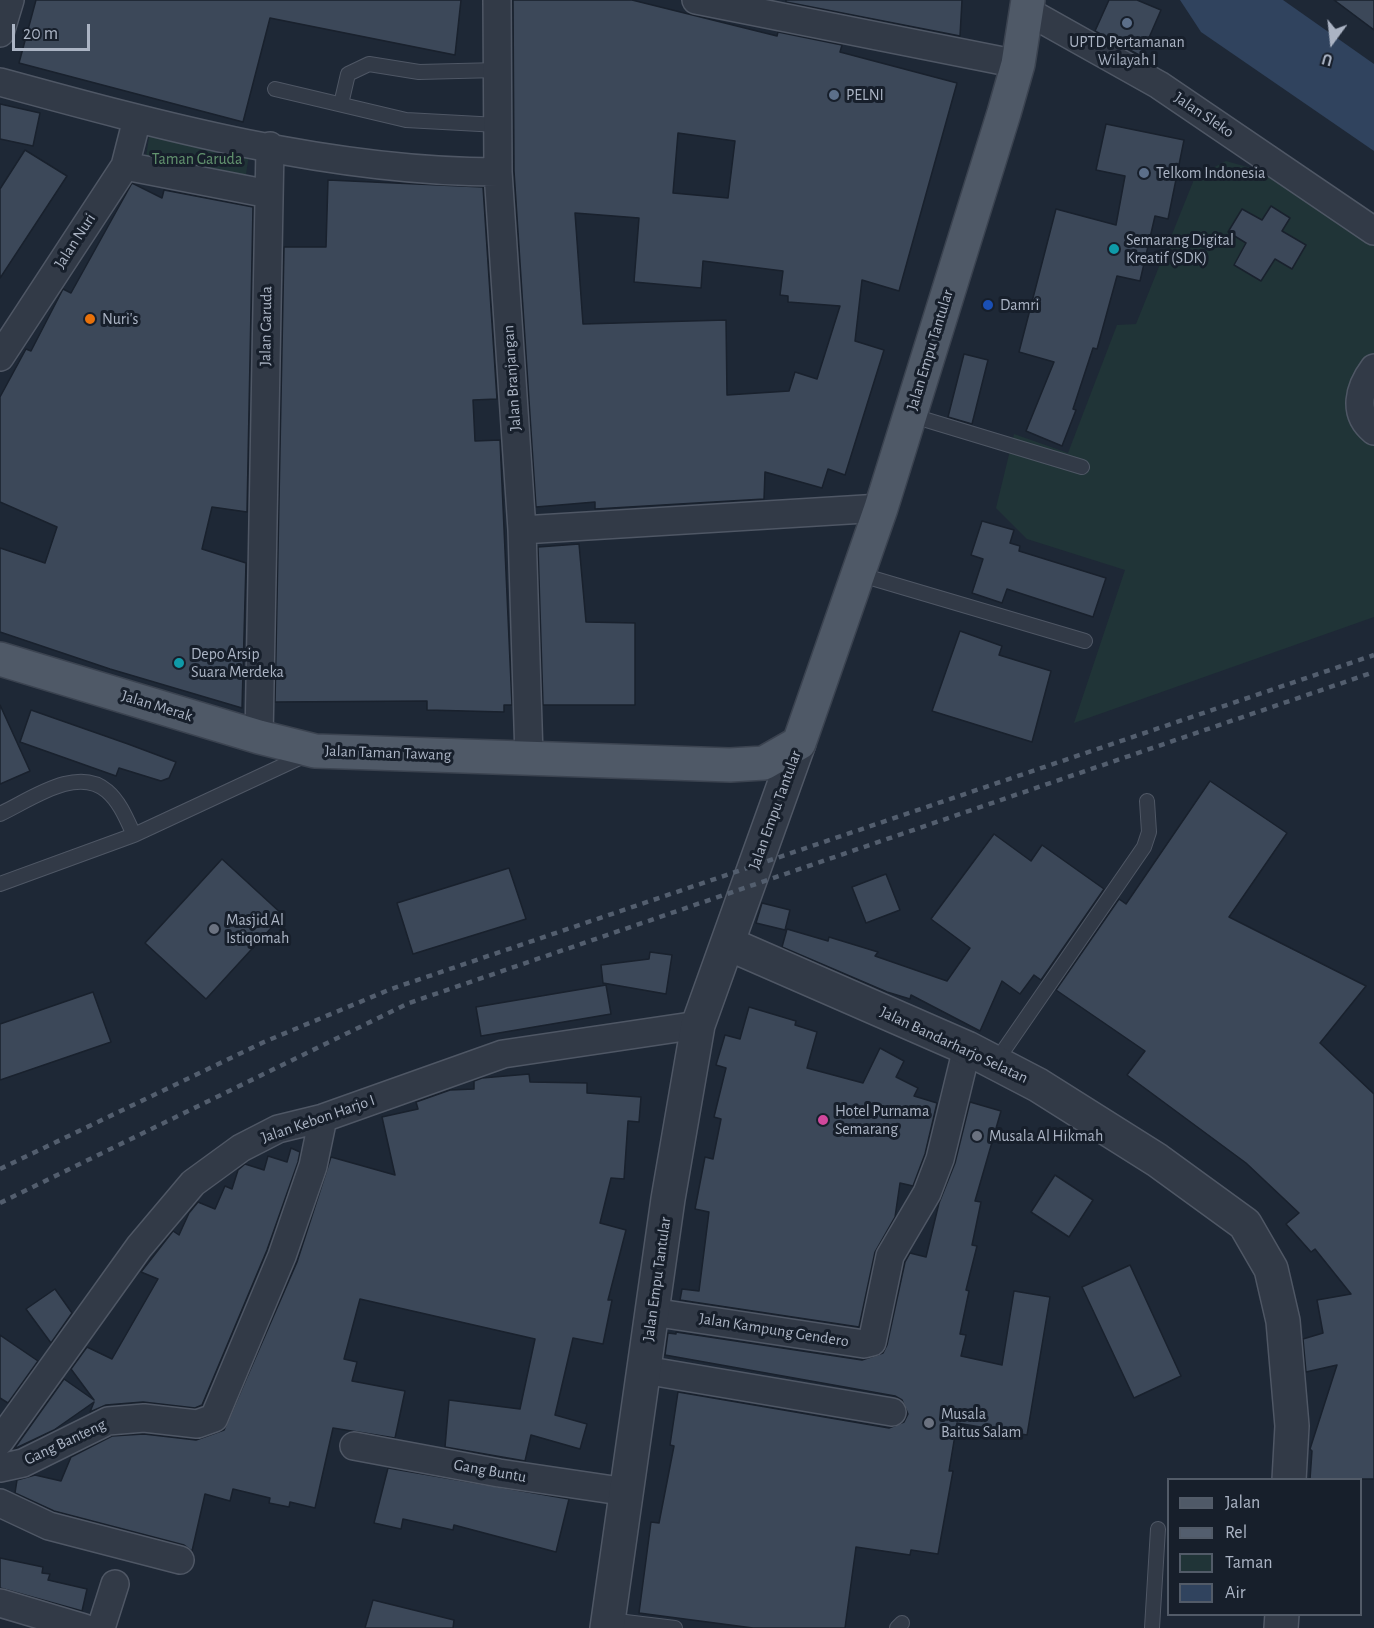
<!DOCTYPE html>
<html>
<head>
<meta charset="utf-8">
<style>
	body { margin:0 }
	#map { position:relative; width:1374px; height:1628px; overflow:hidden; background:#1e2836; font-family:"Alegreya Sans",sans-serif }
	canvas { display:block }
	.legend { position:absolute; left:1167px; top:1478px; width:195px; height:138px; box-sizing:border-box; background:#171f2b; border:2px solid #525b68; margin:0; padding:8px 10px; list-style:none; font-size:18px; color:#abb4c4 }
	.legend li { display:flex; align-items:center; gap:12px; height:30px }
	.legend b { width:30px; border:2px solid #525b68 }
	.north { position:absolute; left:1302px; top:12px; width:60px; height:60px; -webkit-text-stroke:4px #171f2b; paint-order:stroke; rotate:195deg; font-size:16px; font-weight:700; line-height:24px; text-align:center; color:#abb4c4 }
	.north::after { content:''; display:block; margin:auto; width:21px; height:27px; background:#abb4c4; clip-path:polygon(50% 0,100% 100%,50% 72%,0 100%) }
	.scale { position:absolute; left:12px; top:24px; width:78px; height:27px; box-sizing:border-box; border:3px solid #abb4c4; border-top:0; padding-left:8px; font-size:18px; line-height:21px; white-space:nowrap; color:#abb4c4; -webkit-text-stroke:4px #171f2b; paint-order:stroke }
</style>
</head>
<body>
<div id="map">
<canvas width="1374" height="1628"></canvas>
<ul class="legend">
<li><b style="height:8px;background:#4f5967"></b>Jalan</li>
<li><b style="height:8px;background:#535e6e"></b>Rel</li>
<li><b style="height:16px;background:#203437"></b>Taman</li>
<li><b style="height:16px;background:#30435e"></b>Air</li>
</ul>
<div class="north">U</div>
<div class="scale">20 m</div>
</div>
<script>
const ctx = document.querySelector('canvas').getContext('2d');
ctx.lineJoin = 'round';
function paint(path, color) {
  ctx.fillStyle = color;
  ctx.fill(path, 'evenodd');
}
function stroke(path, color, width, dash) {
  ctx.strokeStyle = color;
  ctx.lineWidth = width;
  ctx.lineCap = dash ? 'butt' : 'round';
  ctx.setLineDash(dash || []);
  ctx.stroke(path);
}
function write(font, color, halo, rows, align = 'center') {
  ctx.font = font + ' "Alegreya Sans",sans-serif';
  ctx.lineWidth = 6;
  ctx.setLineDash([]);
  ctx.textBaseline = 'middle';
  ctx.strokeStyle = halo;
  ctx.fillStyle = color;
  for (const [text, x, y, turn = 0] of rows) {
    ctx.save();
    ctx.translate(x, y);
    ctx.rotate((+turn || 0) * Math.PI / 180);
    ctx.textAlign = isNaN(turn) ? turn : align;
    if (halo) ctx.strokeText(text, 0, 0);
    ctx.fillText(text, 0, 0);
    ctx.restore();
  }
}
const green = new Path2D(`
	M 150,131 L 250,148 L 244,187 L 144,170 Z
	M 1226,161 L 1265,172 L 1374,243 L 1374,617 L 1074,723 L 1125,570 L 1027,539 L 996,508 L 1014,434 L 1068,453 L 1117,325 L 1136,324 L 1195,177 Z`);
const water = new Path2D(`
	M 1180,0 L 1283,0 L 1374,64 L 1374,151 L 1201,32 Z`);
const building = new Path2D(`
	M 36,0 L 461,0 L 455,55 L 270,18 L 243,122 L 19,63 Z
	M 513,0 L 632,0 L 777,36 L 778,32 L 842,45 L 840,52 L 957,83 L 899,291 L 862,280 L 855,341 L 884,350 L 845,475 L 828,469 L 822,488 L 765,472 L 764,499 L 595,509 L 595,502 L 536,507 L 514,171 ZM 678,133 L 735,141 L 728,198 L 673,193 ZM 575,213 L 639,218 L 634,282 L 701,288 L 703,261 L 783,271 L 780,295 L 788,296 L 788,302 L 840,306 L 817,379 L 795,372 L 789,391 L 727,395 L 726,320 L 583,324 Z
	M 786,0 L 962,0 L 960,36 L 786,2 Z
	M 1109,0 L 1137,0 L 1161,10 L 1141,56 L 1095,31 Z
	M 1334,0 L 1374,0 L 1374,30 Z
	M 0,104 L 40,113 L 33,146 L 0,139 Z
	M 1106,124 L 1184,140 L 1168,219 L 1155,216 L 1140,281 L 1117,276 L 1097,349 L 1093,348 L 1073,409 L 1076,410 L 1062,446 L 1026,431 L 1054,362 L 1019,352 L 1056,209 L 1116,225 L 1125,176 L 1096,170 Z
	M 25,150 L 67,176 L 0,278 L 0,189 Z
	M 328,180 L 483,187 L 497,399 L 473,400 L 475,441 L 500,440 L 512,705 L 504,705 L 504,712 L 427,710 L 427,701 L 275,702 L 284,247 L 326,247 Z
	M 132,183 L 162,198 L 164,190 L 253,207 L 247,512 L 212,507 L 202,549 L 246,563 L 242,708 L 110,669 L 0,632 L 0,548 L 45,563 L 57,527 L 0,502 L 0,397 L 26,349 L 31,351 L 63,289 L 71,293 Z
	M 1271,206 L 1290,218 L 1282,231 L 1306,245 L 1292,269 L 1275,259 L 1261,281 L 1234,265 L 1246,243 L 1228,232 L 1242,209 L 1262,220 Z
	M 964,354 L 988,360 L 972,424 L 948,417 Z
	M 982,521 L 1014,530 L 1010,543 L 1020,546 L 1019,551 L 1106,578 L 1093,617 L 1007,589 L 1002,603 L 972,593 L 983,559 L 971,555 Z
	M 579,544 L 586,622 L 635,623 L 635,705 L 543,705 L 538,547 Z
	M 960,631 L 1002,646 L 999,655 L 1051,671 L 1032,742 L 932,711 Z
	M 0,705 L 30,771 L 0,784 Z
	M 31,710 L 128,744 L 176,762 L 169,778 L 161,781 L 119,768 L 116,776 L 20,742 Z
	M 1210,781 L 1287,833 L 1229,917 L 1366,986 L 1320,1043 L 1374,1094 L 1374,1479 L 1310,1479 L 1312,1451 L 1310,1449 L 1337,1365 L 1306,1372 L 1303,1339 L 1323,1333 L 1317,1300 L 1351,1294 L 1315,1249 L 1311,1252 L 1286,1224 L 1299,1213 L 1246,1163 L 1127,1075 L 1145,1051 L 1056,990 L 1119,899 L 1126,904 Z
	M 994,834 L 1031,861 L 1042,845 L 1104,889 L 1041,980 L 1034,975 L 1020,994 L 1002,981 L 980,1031 L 911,995 L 910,999 L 887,992 L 782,947 L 787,929 L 828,941 L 829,937 L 878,952 L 875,956 L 947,981 L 970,948 L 931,919 Z
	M 222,859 L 283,915 L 206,999 L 145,943 Z
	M 509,868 L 526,919 L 413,954 L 397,903 Z
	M 886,874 L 900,910 L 866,923 L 852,887 Z
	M 762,903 L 790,910 L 785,930 L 756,923 Z
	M 650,952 L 672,955 L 666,994 L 603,983 L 601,965 L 649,959 Z
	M 606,985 L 611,1014 L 481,1036 L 476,1007 Z
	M 93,992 L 111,1042 L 0,1080 L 0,1024 Z
	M 749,1007 L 796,1021 L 795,1025 L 817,1032 L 807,1068 L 863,1083 L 880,1048 L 904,1061 L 896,1077 L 918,1088 L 914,1096 L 937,1103 L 925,1154 L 913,1186 L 900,1183 L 895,1217 L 875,1252 L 859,1327 L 680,1300 L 682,1289 L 699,1291 L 709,1212 L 695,1209 L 705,1157 L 713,1159 L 721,1119 L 714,1117 L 726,1068 L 716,1065 L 725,1035 L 740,1039 Z
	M 529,1074 L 530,1082 L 587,1083 L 587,1093 L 641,1097 L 639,1122 L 628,1121 L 624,1179 L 611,1178 L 600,1223 L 626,1230 L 608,1300 L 612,1300 L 603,1344 L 573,1338 L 555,1415 L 587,1424 L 580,1449 L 531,1435 L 525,1461 L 445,1447 L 449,1400 L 520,1409 L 535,1339 L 360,1299 L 344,1359 L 357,1362 L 352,1381 L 405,1391 L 395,1438 L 333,1428 L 315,1508 L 290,1502 L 289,1507 L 269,1503 L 270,1498 L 233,1489 L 230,1501 L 205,1494 L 192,1551 L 184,1545 L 54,1511 L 15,1493 L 17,1480 L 35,1475 L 61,1481 L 71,1457 L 112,1436 L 144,1434 L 196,1440 L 224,1430 L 297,1262 L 331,1157 L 395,1175 L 382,1117 L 418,1109 L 416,1102 L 450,1090 L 474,1089 L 474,1081 L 482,1078 Z
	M 970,1102 L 1001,1111 L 975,1201 L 981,1202 L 972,1245 L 977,1246 L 966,1290 L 969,1291 L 960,1334 L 966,1335 L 961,1356 L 1002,1365 L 1014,1291 L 1050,1297 L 1027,1435 L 957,1423 L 949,1471 L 953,1471 L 938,1554 L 911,1550 L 910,1555 L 856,1547 L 845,1628 L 753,1628 L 639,1613 L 651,1522 L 659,1523 L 674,1446 L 670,1445 L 678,1392 L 889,1428 L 904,1422 L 908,1414 L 902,1400 L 895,1396 L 665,1355 L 668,1333 L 676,1334 L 676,1332 L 862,1360 L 883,1353 L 887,1345 L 905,1262 L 910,1253 L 926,1257 L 939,1203 L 955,1163 Z
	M 291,1148 L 300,1152 L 298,1162 L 267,1250 L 202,1405 L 195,1408 L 143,1402 L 106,1405 L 90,1412 L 94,1402 L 54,1430 L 14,1449 L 64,1379 L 94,1400 L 71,1369 L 87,1347 L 112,1359 L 158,1279 L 141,1272 L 173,1231 L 179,1235 L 189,1213 L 198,1202 L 215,1209 L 225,1186 L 232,1189 L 238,1170 L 245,1164 L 264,1170 L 268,1156 L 287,1162 Z
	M 1055,1175 L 1093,1200 L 1069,1237 L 1031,1212 Z
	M 1130,1265 L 1181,1376 L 1134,1398 L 1082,1287 Z
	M 55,1289 L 72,1313 L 51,1343 L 26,1309 Z
	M 0,1335 L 38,1361 L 8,1403 L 0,1398 Z
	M 388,1468 L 569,1499 L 556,1552 L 454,1525 L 453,1530 L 403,1519 L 401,1529 L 374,1523 Z
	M 0,1558 L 43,1567 L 42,1573 L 50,1574 L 48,1580 L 87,1589 L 82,1611 L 0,1588 Z
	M 373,1600 L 454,1620 L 453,1628 L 365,1628 Z`);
const service = new Path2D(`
	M 275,89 L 406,120 L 498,125
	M 341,104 L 348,74 L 369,64 L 419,72 L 498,70
	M 910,415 L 1082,467
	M 858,574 L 1085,641
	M 0,814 C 30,800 77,765 107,791 C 120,802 127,820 134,835
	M 0,884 L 134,835 L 308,754
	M 995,1063 L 1144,847 L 1149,832 L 1147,801
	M 609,1620 L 675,1628
	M 897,1628 L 902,1623
	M 1152,1628 L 1158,1529`);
const minor = new Path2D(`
	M 497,0 L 498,172 L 522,530 L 529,757
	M 696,0 L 1018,64
	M 1027,11 L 1159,85 L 1374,231
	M 0,33 L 10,0
	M 0,82 C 161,126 330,172 498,172
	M 125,166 L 269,194
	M 0,357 L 125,166 L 137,119
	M 1374,368 C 1359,388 1352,413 1374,431
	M 522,530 L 881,508
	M 259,737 L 270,146
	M 652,1312 L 864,1344 L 872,1342 L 890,1256 L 927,1193 L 940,1159 L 967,1048
	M 644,1370 L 892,1412
	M 0,1441 L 139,1247 L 193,1183 L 241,1148 L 278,1129 L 323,1118 L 503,1054 L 698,1025
	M 354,1446 L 499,1473 L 627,1492
	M 0,1468 L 23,1463 L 108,1421 L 144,1418 L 197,1424 L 214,1418 L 282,1256 L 313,1166 L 323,1118
	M 0,1503 L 49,1526 L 180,1560
	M 0,1603 L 84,1628
	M 101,1628 L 115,1584`);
const tertiary = new Path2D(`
	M 729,944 L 967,1048 L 1038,1085 L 1157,1160 L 1245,1224 L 1271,1269 L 1283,1321 L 1292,1426 L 1289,1480
	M 607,1628 L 668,1199 L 698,1025 L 799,743
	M 1281,1628 L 1282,1614`);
const primary = new Path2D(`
	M 0,659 L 259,737 L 315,751 L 730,765 L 764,763 L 799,743 L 881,508 L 1004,113 L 1018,64 L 1028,0`);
const rail = new Path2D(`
	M 0,1169 L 264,1042 L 391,989 L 1374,655
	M 0,1203 L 409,1003 L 1374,672`);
const markers = [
	[1127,23,6,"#5c6f8a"],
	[834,95,6,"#5c6f8a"],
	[1144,173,6,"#5c6f8a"],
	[1114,249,6,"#0f9aa8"],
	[988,305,6,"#1a4fb4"],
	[90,319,6,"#e8710a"],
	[179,663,6,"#0f9aa8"],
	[214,929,6,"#6b7280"],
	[823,1120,6,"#d1479c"],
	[977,1136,6,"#6b7280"],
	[929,1423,6,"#6b7280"]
];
const poiNames = [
	["UPTD Pertamanan",1127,42,"center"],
	["Wilayah I",1127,60,"center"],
	["PELNI",846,95],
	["Telkom Indonesia",1156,173],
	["Semarang Digital",1126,240],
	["Kreatif (SDK)",1126,258],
	["Damri",1000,305],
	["Nuri's",102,319],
	["Depo Arsip",191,654],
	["Suara Merdeka",191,672],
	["Masjid Al",226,920],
	["Istiqomah",226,938],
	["Hotel Purnama",835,1111],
	["Semarang",835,1129],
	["Musala Al Hikmah",989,1136],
	["Musala",941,1414],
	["Baitus Salam",941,1432]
];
const streetNames = [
	["Jalan Sleko",1204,115,34],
	["Jalan Nuri",75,241,-57],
	["Jalan Garuda",266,326,-89],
	["Jalan Empu Tantular",930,350,-73],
	["Jalan Branjangan",512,378,-94],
	["Jalan Merak",157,706,17],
	["Jalan Taman Tawang",388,753,2],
	["Jalan Empu Tantular",775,810,-70],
	["Jalan Bandarharjo Selatan",954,1045,25],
	["Jalan Kebon Harjo I",318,1119,-19],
	["Jalan Empu Tantular",657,1279,-82],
	["Jalan Kampung Gendero",774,1330,9],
	["Gang Banteng",65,1442,-25],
	["Gang Buntu",490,1471,10]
];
const parkNames = [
	["Taman Garuda",197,159]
];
paint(green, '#203437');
paint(water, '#30435e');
paint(building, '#3c4859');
stroke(building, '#19212d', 1.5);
stroke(service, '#4f5765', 16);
stroke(minor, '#4f5765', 30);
stroke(tertiary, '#4f5765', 36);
stroke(primary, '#3b4350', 36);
stroke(service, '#323a47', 14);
stroke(minor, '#323a47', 27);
stroke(tertiary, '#323a47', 33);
stroke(primary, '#4f5967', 33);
stroke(rail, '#535e6e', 4.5, [6, 6]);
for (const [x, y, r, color] of markers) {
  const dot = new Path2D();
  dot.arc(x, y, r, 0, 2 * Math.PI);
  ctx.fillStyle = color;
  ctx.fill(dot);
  stroke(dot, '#171f2b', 2);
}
write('16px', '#abb4c4', '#171f2b', poiNames, 'left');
write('16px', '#abb4c4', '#171f2b', streetNames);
write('16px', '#63946f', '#171f2b', parkNames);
</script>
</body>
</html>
